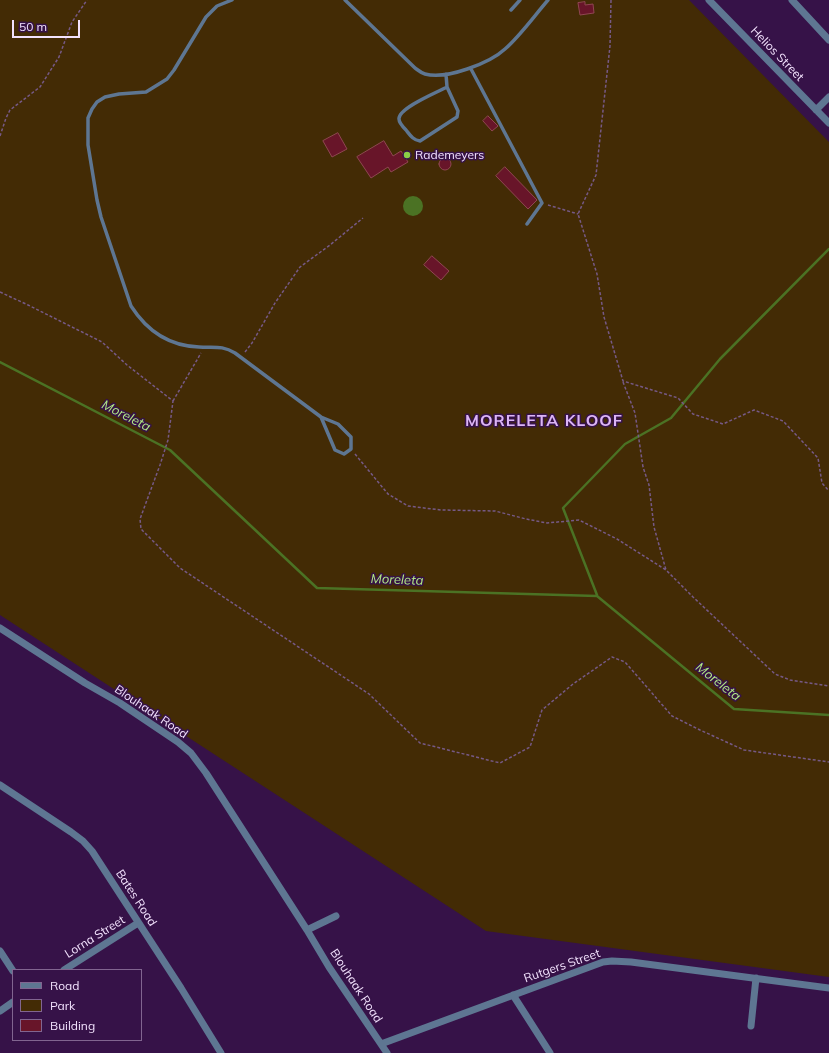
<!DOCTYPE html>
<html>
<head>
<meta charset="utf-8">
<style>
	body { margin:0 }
	#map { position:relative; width:829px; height:1053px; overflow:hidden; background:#361248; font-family:Mulish,sans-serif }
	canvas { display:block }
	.legend { position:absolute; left:12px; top:969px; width:130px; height:72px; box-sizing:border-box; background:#361248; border:1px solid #816590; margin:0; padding:5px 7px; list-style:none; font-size:12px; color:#f2e2fd }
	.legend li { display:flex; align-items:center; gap:8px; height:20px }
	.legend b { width:20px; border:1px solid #816590 }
	.scale { position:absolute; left:12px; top:20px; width:68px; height:18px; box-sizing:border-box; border:2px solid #f2e2fd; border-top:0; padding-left:5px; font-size:12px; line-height:14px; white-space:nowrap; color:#f2e2fd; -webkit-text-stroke:3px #361248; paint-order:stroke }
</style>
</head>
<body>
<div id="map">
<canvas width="829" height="1053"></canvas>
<ul class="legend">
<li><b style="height:5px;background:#5e7692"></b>Road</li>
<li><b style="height:11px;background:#432b05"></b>Park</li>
<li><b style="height:11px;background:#681529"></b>Building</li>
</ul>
<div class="scale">50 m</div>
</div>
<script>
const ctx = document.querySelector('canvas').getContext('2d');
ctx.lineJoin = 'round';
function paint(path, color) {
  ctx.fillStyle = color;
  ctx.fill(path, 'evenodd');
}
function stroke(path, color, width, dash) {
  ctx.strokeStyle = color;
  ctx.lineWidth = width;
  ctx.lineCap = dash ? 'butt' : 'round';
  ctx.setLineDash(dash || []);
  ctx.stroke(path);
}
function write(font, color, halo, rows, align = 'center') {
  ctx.font = font + ' Mulish,sans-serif';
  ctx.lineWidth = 3;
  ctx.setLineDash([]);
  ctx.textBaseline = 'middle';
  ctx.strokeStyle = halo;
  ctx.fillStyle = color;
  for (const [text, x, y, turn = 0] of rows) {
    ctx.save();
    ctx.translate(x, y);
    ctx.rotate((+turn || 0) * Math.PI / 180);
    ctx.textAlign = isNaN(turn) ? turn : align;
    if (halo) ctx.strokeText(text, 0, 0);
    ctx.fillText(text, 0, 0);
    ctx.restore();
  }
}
const green = new Path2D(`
	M 0,0 L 689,0 L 829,142 L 829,977 L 486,931 L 0,615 Z`);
const water = new Path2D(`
	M403 206a10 10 0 1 1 20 0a10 10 0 1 1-20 0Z`);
const stream = new Path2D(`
	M 0,362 L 170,450 L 317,588 L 597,596 L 734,709 L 829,715
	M 597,595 L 563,508 L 625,444 L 671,418 L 720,359 L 829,249`);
const building = new Path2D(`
	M 585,2 L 585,5 L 593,4 L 594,13 L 580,15 L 578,3 Z
	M 488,116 L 498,126 L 492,131 L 483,121 Z
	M 338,133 L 347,149 L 332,157 L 323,141 Z
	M 384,141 L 393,156 L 401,151 L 408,162 L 391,172 L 388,167 L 371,178 L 357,157 Z
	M439 164a6 6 0 1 1 12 0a6 6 0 1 1-12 0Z
	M 505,167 L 537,200 L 528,209 L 496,176 Z
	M 432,256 L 449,271 L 441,280 L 424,265 Z`);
const path = new Path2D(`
	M 611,0 L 610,46 L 596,175 L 578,214 L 597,274 L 604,317 L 623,381 L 678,398 L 693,414 L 723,424 L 754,410 L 783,421 L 818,458 L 822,483 L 829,491
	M 0,136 L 6,118 L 10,110 L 40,87 L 59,57 L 72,22 L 87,0
	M 548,205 L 578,214
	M 0,292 L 28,305 L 102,342 L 127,365 L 173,401 L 168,440 L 160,465 L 140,519 L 141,529 L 180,568 L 369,694 L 420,743 L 500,763 L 530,747 L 542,710 L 573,684 L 612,657 L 625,662 L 672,716 L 700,730 L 744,750 L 829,762
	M 245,352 L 252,343 L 275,303 L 300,267 L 330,245 L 363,218
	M 623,382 L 635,413 L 643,467 L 649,485 L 654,527 L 666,570
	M 173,401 L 201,353
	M 355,454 L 388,494 L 408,506 L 441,510 L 495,511 L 526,519 L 547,523 L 579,520 L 617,539 L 666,570 L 693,597 L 775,674 L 790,680 L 829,686`);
const lane = new Path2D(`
	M 232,0 L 217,6 L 206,17 L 174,70 L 167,79 L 146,92 L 119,94 L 105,97 L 97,102 L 92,109 L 88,118 L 88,145 L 97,200 L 101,217 L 131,306 C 147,331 169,346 199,347 C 214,348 222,345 235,353 L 321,417 L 338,424 L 351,437 L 351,449 L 344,454 L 335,450 L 321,417
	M 345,0 L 415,68 C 418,70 421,73 425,74 C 446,80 490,63 505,49 C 520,36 535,15 548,0
	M 511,10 L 520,0
	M 471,69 L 542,203 L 527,224
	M 446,74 L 447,87 L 458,111 L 457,117 L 420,141 C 413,140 410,135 406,130 C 403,127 399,123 399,119 C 398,108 438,92 447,87`);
const street = new Path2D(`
	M 709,0 L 829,123
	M 792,0 L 829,40
	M 816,110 L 829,97
	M 0,628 L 85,683 L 120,703 L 178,742 L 191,753 L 206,773 L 307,930 L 329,967 L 387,1053
	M 0,785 L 71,832 L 83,841 L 92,851 L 181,988 L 221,1053
	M 307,930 L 336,916
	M 0,951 L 13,971
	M 64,970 L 138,923
	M 513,995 L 550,1053
	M 0,1011 L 13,1002
	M 751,1026 L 756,978
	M 381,1044 L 603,962 L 612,961 L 631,962 L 829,988`);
const markers = [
	[407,155,4,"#8ace47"]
];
const streetNames = [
	["Helios Street",777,54,46],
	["Blouhaak Road",151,712,34],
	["Bates Road",136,898,57],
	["Lorna Street",95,937,-32],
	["Rutgers Street",562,966,-19],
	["Blouhaak Road",356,986,57]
];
const poiNames = [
	["Rademeyers",415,155]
];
const waterNames = [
	["Moreleta",126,416,27],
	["Moreleta",397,580,2],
	["Moreleta",718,682,38]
];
const districtNames = [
	["MORELETA KLOOF",544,421]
];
paint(green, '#432b05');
paint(water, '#4b7224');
stroke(stream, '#4b7224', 2.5);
paint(building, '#681529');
stroke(building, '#8f4651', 1);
stroke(path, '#765986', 1.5, [3, 2]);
stroke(lane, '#5e7692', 3.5);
stroke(street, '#5e7692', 7);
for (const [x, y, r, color] of markers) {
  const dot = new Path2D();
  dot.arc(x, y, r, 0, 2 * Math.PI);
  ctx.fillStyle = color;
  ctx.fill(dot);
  stroke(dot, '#361248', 1.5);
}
write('12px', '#f2e2fd', '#361248', streetNames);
write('12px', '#f2e2fd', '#361248', poiNames, 'left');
write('italic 13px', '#b3ec84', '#361248', waterNames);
ctx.letterSpacing = '1px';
write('bold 16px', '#dcb4f6', '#361248', districtNames);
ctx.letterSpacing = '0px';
</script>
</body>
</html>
